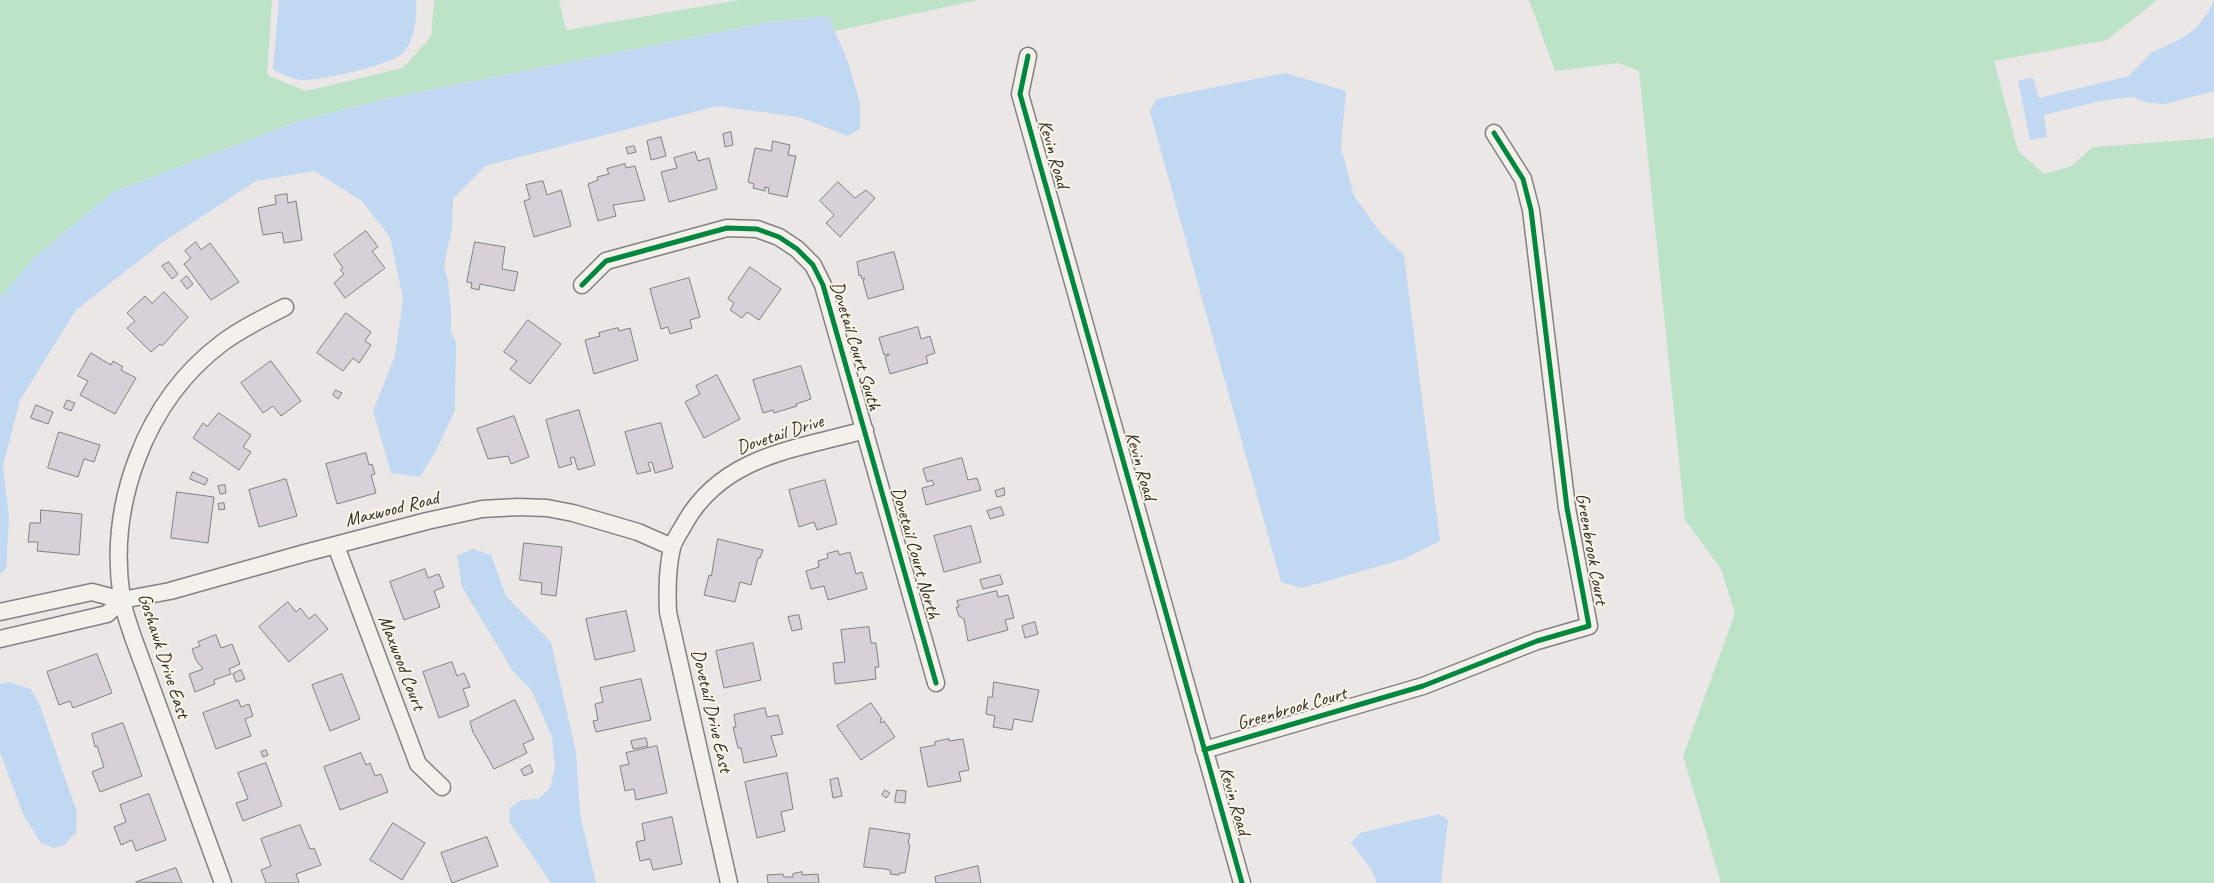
<!DOCTYPE html>
<html>
<head>
<meta charset="utf-8">
<style>
	body { margin:0 }
	canvas { display:block; background:#ece7e7 }
</style>
</head>
<body>
<canvas width="2214" height="883"></canvas>
<script>
const ctx = document.querySelector('canvas').getContext('2d');
ctx.lineJoin = 'round';
function paint(path, color) {
  ctx.fillStyle = color;
  ctx.fill(path, 'evenodd');
}
function stroke(path, color, width, dash) {
  ctx.strokeStyle = color;
  ctx.lineWidth = width;
  ctx.lineCap = dash ? 'butt' : 'round';
  ctx.setLineDash(dash || []);
  ctx.stroke(path);
}
function write(font, color, halo, rows, align = 'center') {
  ctx.font = font + ' Caveat,sans-serif';
  ctx.lineWidth = 4;
  ctx.setLineDash([]);
  ctx.textBaseline = 'middle';
  ctx.strokeStyle = halo;
  ctx.fillStyle = color;
  for (const [text, x, y, turn = 0] of rows) {
    ctx.save();
    ctx.translate(x, y);
    ctx.rotate((+turn || 0) * Math.PI / 180);
    ctx.textAlign = isNaN(turn) ? turn : align;
    if (halo) ctx.strokeText(text, 0, 0);
    ctx.fillText(text, 0, 0);
    ctx.restore();
  }
}
const green = new Path2D(`
	M 0,0 L 272,0 L 267,75 L 306,91 L 403,68 L 431,37 L 434,0 L 559,0 L 566,30 L 739,0 L 978,0 L 835,31 L 828,16 L 770,22 L 389,98 L 299,121 L 113,192 L 32,260 L 0,298 Z
	M 1529,0 L 2157,0 L 2107,40 L 1994,61 L 2018,151 L 2044,174 L 2072,166 L 2093,147 L 2214,138 L 2214,883 L 1721,883 L 1683,756 L 1735,613 L 1721,569 L 1685,520 L 1639,71 L 1618,63 L 1555,71 Z`);
const water = new Path2D(`
	M 279,0 L 416,0 C 418,15 414,41 404,52 C 392,65 323,80 305,80 C 294,80 282,75 273,69 Z
	M 2214,0 L 2214,91 L 2165,104 L 2148,103 L 2133,97 L 2100,101 L 2044,115 L 2047,137 L 2030,140 L 2018,80 L 2033,78 L 2039,98 L 2129,76 L 2151,53 L 2184,37 L 2196,28 L 2208,13 Z
	M 828,16 L 847,59 L 860,103 L 860,128 L 848,136 L 799,117 L 717,106 L 485,166 L 453,199 L 452,228 L 444,266 L 448,281 L 451,309 L 451,331 L 456,343 L 455,410 L 437,449 L 420,477 L 391,473 L 373,411 L 395,356 L 403,298 L 390,237 L 362,201 L 314,171 L 256,181 L 163,242 L 76,310 L 20,400 L 3,466 L 9,518 L 6,569 L 0,574 L 0,298 L 32,260 L 113,192 L 299,121 L 389,98 L 770,22 Z
	M 1285,73 L 1346,91 L 1341,147 L 1354,196 L 1380,232 L 1404,255 L 1440,541 L 1404,559 L 1302,588 L 1281,582 L 1150,112 L 1156,99 Z
	M 473,549 L 491,555 L 506,596 L 551,642 L 576,752 L 580,814 L 596,883 L 551,883 L 509,821 L 510,808 L 521,800 L 538,799 L 550,788 L 555,767 L 552,737 L 532,691 L 512,670 L 462,587 L 457,556 Z
	M 9,682 L 31,689 L 40,706 L 77,812 L 76,834 L 73,835 L 65,845 L 54,848 L 41,843 L 23,814 L 0,752 L 0,684 Z
	M 1439,814 L 1448,820 L 1441,883 L 1377,883 L 1371,869 L 1351,843 L 1360,833 Z`);
const building = new Path2D(`
	M 731,132 L 733,145 L 725,147 L 723,134 Z
	M 661,137 L 666,156 L 651,160 L 647,141 Z
	M 773,141 L 790,145 L 788,155 L 796,156 L 787,197 L 768,193 L 769,188 L 765,187 L 765,191 L 753,188 L 754,184 L 748,182 L 755,148 L 771,151 Z
	M 634,146 L 636,152 L 628,154 L 626,148 Z
	M 695,152 L 698,161 L 709,158 L 717,189 L 669,202 L 661,172 L 677,168 L 674,158 Z
	M 625,164 L 626,168 L 635,166 L 645,200 L 613,205 L 616,216 L 598,221 L 588,184 L 598,180 L 597,177 L 609,174 L 607,169 Z
	M 543,181 L 547,195 L 561,190 L 571,226 L 534,237 L 524,201 L 530,199 L 526,185 Z
	M 838,182 L 855,198 L 866,190 L 875,198 L 840,237 L 826,223 L 834,215 L 820,201 Z
	M 287,194 L 288,203 L 296,201 L 302,240 L 284,243 L 282,232 L 263,235 L 258,208 L 276,204 L 275,196 Z
	M 366,231 L 378,247 L 372,251 L 385,268 L 345,298 L 334,283 L 344,274 L 340,270 L 343,268 L 334,255 Z
	M 196,242 L 201,250 L 210,243 L 239,282 L 211,300 L 184,264 L 191,258 L 185,251 Z
	M 475,242 L 505,247 L 502,269 L 518,272 L 514,291 L 480,284 L 479,290 L 471,288 L 472,283 L 467,282 Z
	M 894,252 L 904,289 L 868,299 L 863,281 L 865,278 L 862,279 L 861,275 L 859,276 L 857,262 Z
	M 169,262 L 178,274 L 172,279 L 162,266 Z
	M 750,267 L 781,289 L 759,320 L 747,312 L 742,318 L 730,310 L 734,303 L 728,299 Z
	M 187,276 L 193,284 L 187,289 L 181,281 Z
	M 689,278 L 700,317 L 690,320 L 692,328 L 670,334 L 668,327 L 661,329 L 650,289 Z
	M 164,292 L 188,317 L 162,346 L 160,344 L 151,352 L 127,328 L 135,321 L 127,313 L 145,296 L 152,303 Z
	M 346,313 L 371,332 L 365,341 L 371,345 L 359,363 L 353,358 L 343,371 L 317,353 Z
	M 528,320 L 561,344 L 530,384 L 510,369 L 517,361 L 504,352 Z
	M 918,327 L 921,339 L 930,336 L 935,353 L 926,356 L 928,363 L 890,374 L 885,357 L 889,355 L 889,354 L 884,355 L 879,338 Z
	M 618,328 L 619,331 L 630,328 L 638,360 L 594,374 L 585,340 L 600,336 L 599,333 Z
	M 91,353 L 111,365 L 113,361 L 123,367 L 121,370 L 136,378 L 115,414 L 80,395 L 88,381 L 78,376 Z
	M 271,361 L 301,401 L 281,416 L 273,406 L 263,413 L 241,383 Z
	M 801,366 L 811,399 L 796,404 L 797,406 L 774,413 L 773,410 L 763,413 L 753,380 Z
	M 717,375 L 740,419 L 704,438 L 685,402 L 700,394 L 696,386 Z
	M 336,390 L 342,393 L 338,399 L 333,395 Z
	M 67,400 L 75,403 L 71,411 L 64,408 Z
	M 36,405 L 53,412 L 48,424 L 31,418 Z
	M 579,410 L 595,465 L 578,470 L 574,457 L 570,458 L 572,464 L 559,468 L 546,420 Z
	M 219,413 L 251,435 L 243,447 L 251,452 L 239,470 L 193,438 L 203,423 L 207,426 Z
	M 514,416 L 529,457 L 511,464 L 508,456 L 488,459 L 477,429 Z
	M 661,423 L 673,468 L 655,473 L 652,462 L 648,463 L 651,471 L 637,474 L 625,432 Z
	M 59,432 L 100,445 L 94,462 L 84,459 L 78,477 L 48,468 Z
	M 366,453 L 369,465 L 372,464 L 375,474 L 371,475 L 376,493 L 337,504 L 326,464 Z
	M 962,458 L 968,480 L 977,478 L 981,490 L 926,505 L 922,488 L 934,485 L 932,480 L 927,482 L 923,469 Z
	M 193,472 L 208,479 L 205,485 L 190,479 Z
	M 286,479 L 297,516 L 259,527 L 249,490 Z
	M 825,480 L 837,524 L 817,530 L 814,522 L 799,527 L 789,490 Z
	M 225,485 L 226,493 L 220,494 L 218,486 Z
	M 1004,488 L 1005,495 L 997,497 L 995,491 Z
	M 177,492 L 214,497 L 208,543 L 171,538 Z
	M 224,503 L 225,509 L 219,510 L 218,504 Z
	M 1001,507 L 1004,515 L 990,519 L 987,511 Z
	M 41,510 L 82,514 L 79,555 L 37,551 L 38,542 L 28,542 L 30,523 L 40,523 Z
	M 971,526 L 981,562 L 944,572 L 934,536 Z
	M 718,539 L 763,550 L 760,558 L 758,558 L 751,585 L 740,582 L 735,602 L 704,595 L 709,575 L 711,576 Z
	M 524,543 L 562,547 L 556,596 L 541,594 L 542,583 L 520,580 Z
	M 838,551 L 839,555 L 850,552 L 856,574 L 862,572 L 867,589 L 828,600 L 824,586 L 811,589 L 806,571 L 819,567 L 818,561 L 828,558 L 827,554 Z
	M 425,569 L 428,578 L 439,574 L 444,587 L 434,591 L 440,607 L 404,620 L 390,582 Z
	M 1000,575 L 1003,584 L 983,589 L 980,580 Z
	M 997,591 L 998,597 L 1008,595 L 1014,618 L 1005,620 L 1008,630 L 968,641 L 964,619 L 959,616 L 956,607 L 959,607 L 957,601 Z
	M 288,602 L 296,612 L 300,608 L 309,619 L 315,614 L 328,629 L 289,662 L 259,627 Z
	M 626,611 L 635,651 L 595,660 L 586,619 Z
	M 799,615 L 802,629 L 792,631 L 788,617 Z
	M 1035,622 L 1038,634 L 1025,638 L 1022,626 Z
	M 869,627 L 871,643 L 876,643 L 879,667 L 875,667 L 876,679 L 835,684 L 833,663 L 845,662 L 841,630 Z
	M 216,635 L 221,648 L 232,644 L 240,664 L 229,669 L 231,674 L 214,680 L 215,684 L 195,692 L 189,674 L 203,669 L 196,660 L 192,649 L 200,646 L 198,642 Z
	M 753,643 L 761,680 L 724,688 L 716,651 Z
	M 97,654 L 112,693 L 73,708 L 70,701 L 59,705 L 47,672 Z
	M 452,662 L 457,676 L 464,673 L 470,687 L 463,689 L 469,706 L 439,718 L 423,672 Z
	M 241,670 L 245,679 L 236,682 L 233,674 Z
	M 342,674 L 360,719 L 330,731 L 312,685 Z
	M 641,679 L 651,720 L 596,732 L 593,721 L 598,720 L 595,704 L 603,702 L 600,688 Z
	M 994,682 L 1039,690 L 1032,722 L 1014,719 L 1012,730 L 993,727 L 995,716 L 986,714 L 988,697 L 992,697 Z
	M 238,700 L 241,707 L 249,704 L 253,716 L 245,719 L 251,736 L 216,749 L 203,713 Z
	M 515,700 L 534,739 L 523,744 L 527,753 L 494,769 L 473,732 L 470,722 Z
	M 871,703 L 882,719 L 880,720 L 881,723 L 884,721 L 895,737 L 861,760 L 837,726 Z
	M 765,708 L 767,717 L 778,715 L 783,734 L 771,736 L 777,756 L 744,763 L 741,748 L 738,748 L 733,727 L 736,727 L 734,715 Z
	M 123,723 L 142,776 L 100,792 L 92,772 L 104,767 L 97,746 L 95,747 L 92,734 Z
	M 646,738 L 648,746 L 633,749 L 631,741 Z
	M 949,739 L 949,741 L 963,739 L 969,770 L 959,772 L 961,781 L 928,787 L 920,748 L 935,745 L 935,742 Z
	M 657,746 L 667,793 L 636,800 L 634,789 L 625,791 L 620,766 L 629,764 L 626,753 Z
	M 266,750 L 268,755 L 263,757 L 261,752 Z
	M 361,753 L 366,765 L 370,763 L 375,776 L 381,774 L 388,792 L 340,810 L 324,767 Z
	M 266,763 L 282,806 L 243,821 L 236,803 L 248,799 L 238,773 Z
	M 530,765 L 533,772 L 524,776 L 521,770 Z
	M 787,773 L 793,809 L 781,812 L 785,831 L 757,838 L 745,782 Z
	M 838,778 L 842,796 L 833,798 L 830,780 Z
	M 885,790 L 890,793 L 886,798 L 882,795 Z
	M 897,790 L 906,791 L 905,803 L 895,802 Z
	M 149,794 L 166,840 L 136,851 L 132,840 L 121,845 L 114,827 L 126,822 L 120,805 Z
	M 672,817 L 682,864 L 653,870 L 650,859 L 640,861 L 636,842 L 645,840 L 642,824 Z
	M 393,823 L 425,843 L 402,880 L 370,860 Z
	M 300,825 L 310,849 L 314,848 L 321,865 L 296,874 L 299,882 L 297,883 L 266,883 L 261,870 L 271,866 L 261,839 Z
	M 870,828 L 910,834 L 908,844 L 910,845 L 905,873 L 899,873 L 899,875 L 890,874 L 891,871 L 886,869 L 864,867 Z
	M 487,837 L 498,866 L 452,883 L 441,853 Z
	M 978,866 L 981,883 L 936,883 L 935,877 Z
	M 176,868 L 182,883 L 136,882 Z
	M 802,872 L 802,875 L 818,874 L 819,883 L 768,883 L 767,875 L 783,874 L 784,877 L 793,877 L 793,874 Z`);
const minor = new Path2D(`
	M 1028,56 L 1020,94 L 1242,883
	M 582,285 L 606,261 L 727,228 L 757,229 L 779,237 L 797,249 L 813,265 L 823,285 L 936,683
	M 336,546 L 418,764 L 442,787
	M 0,612 L 92,592 L 122,600 L 170,591 L 305,553 L 427,521 L 482,509 L 518,507 L 547,508 L 573,513 L 638,532 L 672,547
	M 0,639 L 107,614 L 122,600
	M 1204,750 L 1423,686 L 1537,641 L 1589,626 L 1567,508 L 1531,210 L 1523,179 L 1494,133
	M 223,883 L 133,637 C 129,625 124,612 122,599 C 107,505 145,401 222,343 C 241,329 263,318 285,307
	M 729,883 L 668,612 C 667,591 667,569 672,548 C 674,539 682,529 686,521 C 725,455 797,449 865,430`);
const cycleway = new Path2D(`
	M 1028,56 L 1020,94 L 1242,883
	M 582,285 L 606,261 L 727,228 L 757,229 L 779,237 L 797,249 L 813,265 L 823,285 L 936,683
	M 1204,750 L 1423,686 L 1537,641 L 1589,626 L 1567,508 L 1531,210 L 1523,179 L 1494,133`);
const streetNames = [
	["Kevin Road",1053,154,74],
	["Dovetail Court South",855,346,73],
	["Dovetail Drive",780,435,-18],
	["Kevin Road",1140,466,74],
	["Maxwood Road",392,510,-14],
	["Greenbrook Court",1591,549,80],
	["Dovetail Court North",915,553,74],
	["Goshawk Drive East",163,656,72],
	["Maxwood Court",401,663,69],
	["Greenbrook Court",1292,709,-16],
	["Dovetail Drive East",711,711,77],
	["Kevin Road",1234,801,74]
];
paint(green, '#bce2c7');
paint(water, '#c0d8f2');
paint(building, '#d7d0d9');
stroke(building, '#828080', 1);
stroke(minor, '#828080', 19);
stroke(minor, '#f4f0eb', 16);
stroke(cycleway, '#00873e', 5);
write('19px', '#2b2b2b', '#fcf5e5', streetNames);
</script>
</body>
</html>
